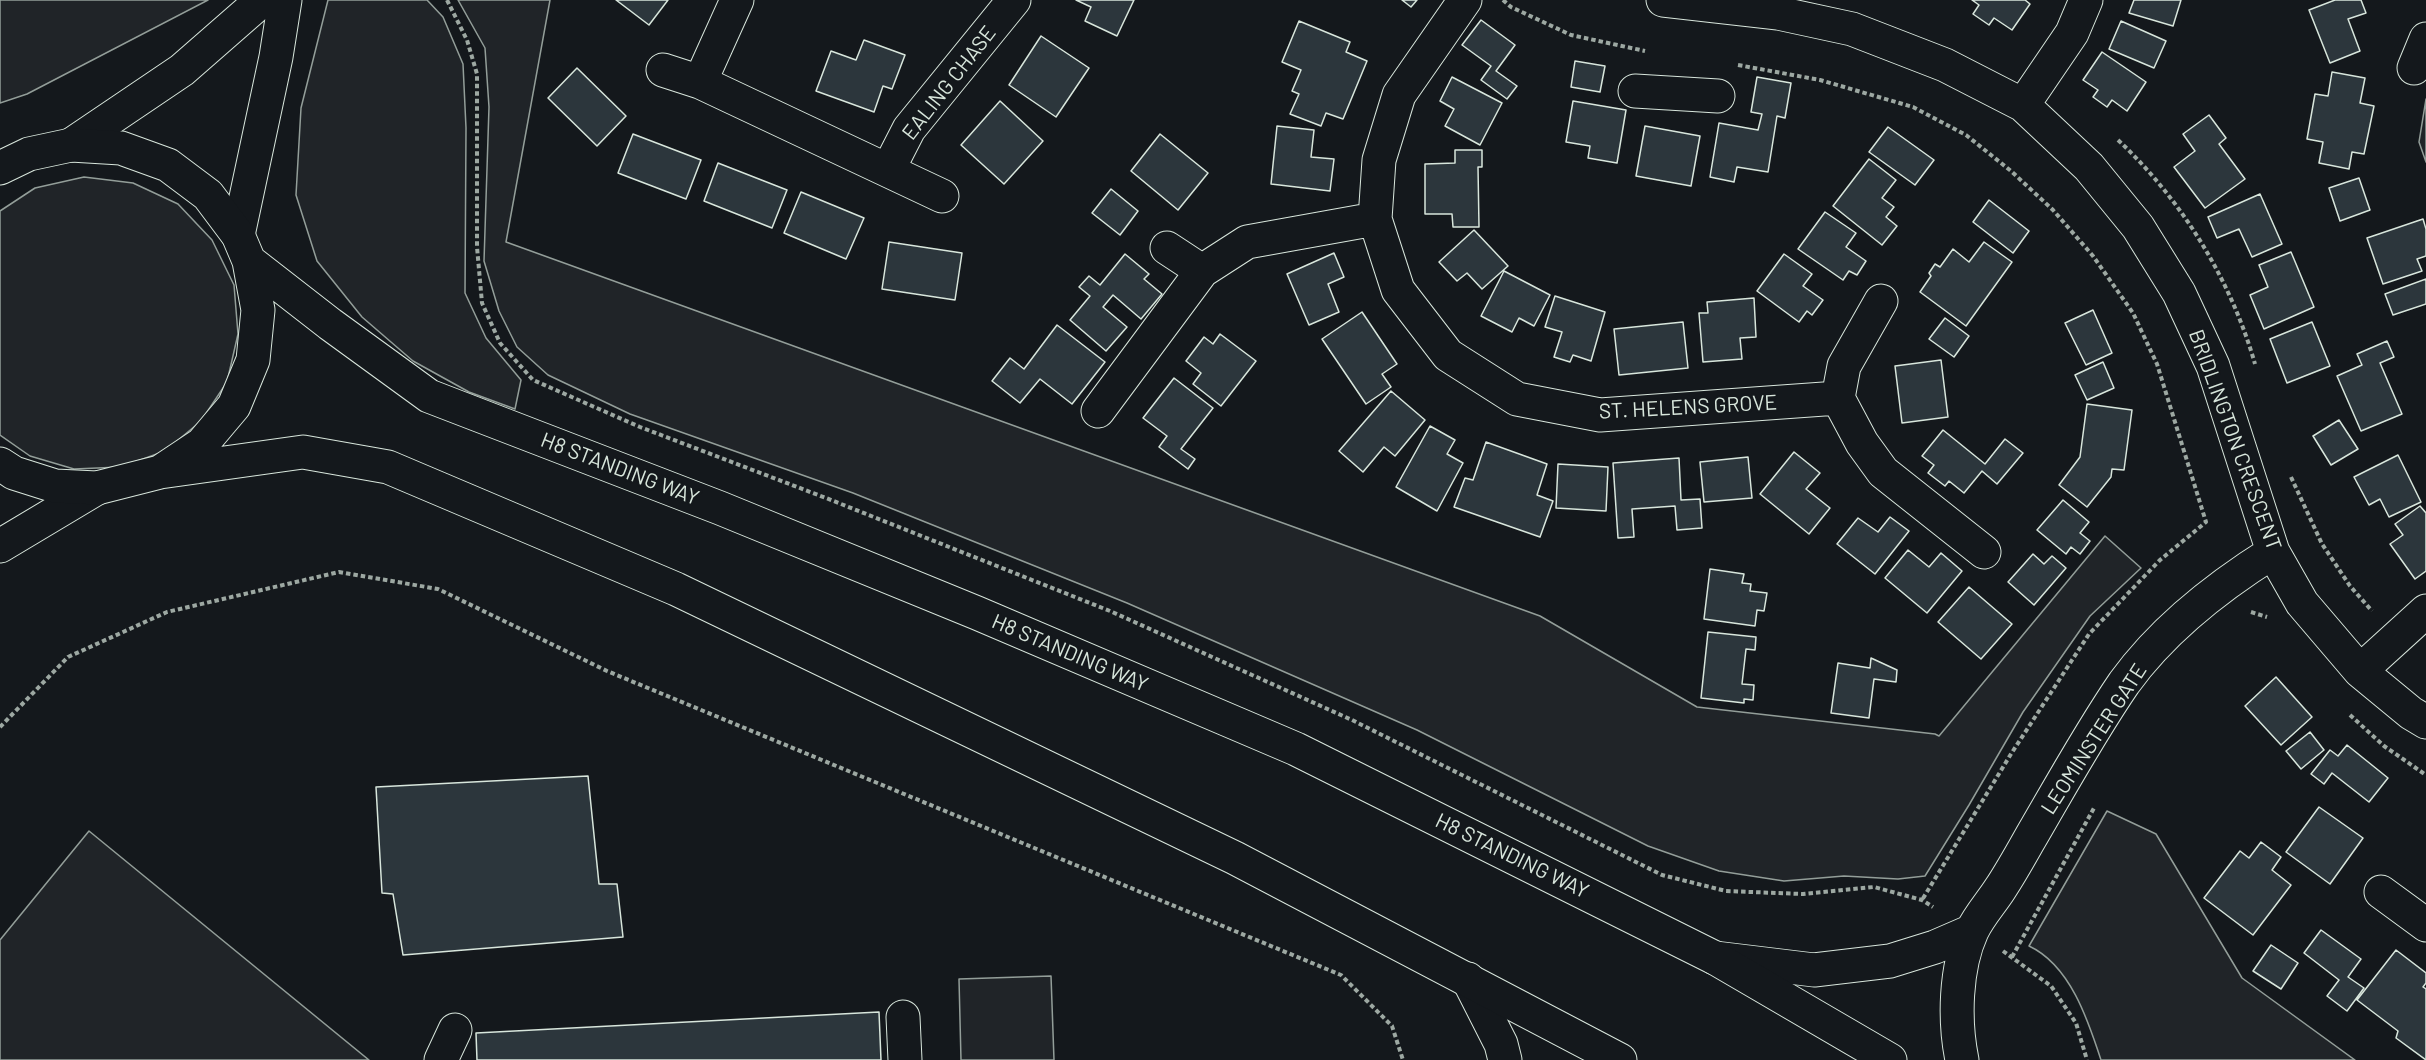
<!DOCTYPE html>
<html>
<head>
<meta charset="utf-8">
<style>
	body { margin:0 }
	canvas { display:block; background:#14181c }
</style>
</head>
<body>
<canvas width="2426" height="1060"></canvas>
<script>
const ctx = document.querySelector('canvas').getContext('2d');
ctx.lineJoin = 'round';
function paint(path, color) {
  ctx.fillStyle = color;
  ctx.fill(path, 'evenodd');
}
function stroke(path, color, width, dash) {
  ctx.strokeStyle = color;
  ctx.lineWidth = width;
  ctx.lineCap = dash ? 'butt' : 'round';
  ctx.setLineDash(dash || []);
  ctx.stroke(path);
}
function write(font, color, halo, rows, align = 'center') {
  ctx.font = font + ' Barlow,sans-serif';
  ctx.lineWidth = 4.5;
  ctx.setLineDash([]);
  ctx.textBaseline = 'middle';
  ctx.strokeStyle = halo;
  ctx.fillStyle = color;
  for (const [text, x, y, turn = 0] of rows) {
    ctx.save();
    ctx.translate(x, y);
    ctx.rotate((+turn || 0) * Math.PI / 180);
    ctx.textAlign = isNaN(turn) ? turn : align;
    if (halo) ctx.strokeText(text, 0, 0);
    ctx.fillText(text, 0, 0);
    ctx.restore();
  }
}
const green = new Path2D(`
	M 0,0 L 208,0 L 27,94 L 0,103 Z
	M 328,0 L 427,0 L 443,17 L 463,64 L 466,128 L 465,293 L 486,338 L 521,380 L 515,409 L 469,392 L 413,361 L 362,317 L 317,261 L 296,195 L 301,108 Z
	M 458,0 L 550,0 L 506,242 L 1540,616 L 1697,707 L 1935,734 L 1939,736 L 2105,536 L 2141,568 L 2090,616 L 2023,712 L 1969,805 L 1925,876 L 1898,879 L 1844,876 L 1784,881 L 1719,871 L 1648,846 L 1417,730 L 1127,603 L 853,493 L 630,414 L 548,375 L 517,347 L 499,311 L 484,261 L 489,107 L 485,48 Z
	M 2426,99 L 2426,162 L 2419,142 Z
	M 84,177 L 133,183 L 178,204 L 212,240 L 234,285 L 238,334 L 227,382 L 201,421 L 165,451 L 121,467 L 74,469 L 30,456 L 0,435 L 0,211 L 35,188 Z
	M 2107,811 L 2156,834 L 2242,978 L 2355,1060 L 2101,1060 C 2088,1020 2070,965 2029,946 Z
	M 89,831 L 369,1060 L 0,1060 L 0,940 Z
	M 1051,976 L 1054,1060 L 961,1060 L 959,979 Z`);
const building = new Path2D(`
	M 616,0 L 668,0 L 649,25 Z
	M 1076,0 L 1134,0 L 1117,36 L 1085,21 L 1091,7 Z
	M 1402,0 L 1417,0 L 1411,7 Z
	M 1972,0 L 2025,0 L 2030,4 L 2012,30 L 1994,18 L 1989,25 L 1973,14 L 1979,5 Z
	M 2134,0 L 2181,0 L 2173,26 L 2129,13 Z
	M 2335,0 L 2361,0 L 2366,13 L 2348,19 L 2360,51 L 2330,63 L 2309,10 Z
	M 1481,20 L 1515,45 L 1496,71 L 1517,86 L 1507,99 L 1481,80 L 1491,66 L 1462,45 Z
	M 1299,21 L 1350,42 L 1346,52 L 1367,61 L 1343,119 L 1326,113 L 1321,126 L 1290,114 L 1299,94 L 1292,91 L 1301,70 L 1282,62 Z
	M 2121,21 L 2166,41 L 2154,68 L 2109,49 Z
	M 1041,36 L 1089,68 L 1056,117 L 1009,85 Z
	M 864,40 L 905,55 L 892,89 L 883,86 L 874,112 L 816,91 L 831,51 L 856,60 Z
	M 2102,52 L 2146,82 L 2127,111 L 2112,100 L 2107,107 L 2093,97 L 2098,90 L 2083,80 Z
	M 1575,61 L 1605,66 L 1600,92 L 1571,87 Z
	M 577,68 L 626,116 L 597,146 L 548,98 Z
	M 2332,72 L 2365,78 L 2360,103 L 2374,106 L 2364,154 L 2352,152 L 2349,169 L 2319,163 L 2323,142 L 2307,139 L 2315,94 L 2328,96 Z
	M 1452,77 L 1502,103 L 1480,145 L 1445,126 L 1454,109 L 1440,101 Z
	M 1757,77 L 1791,83 L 1785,118 L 1777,116 L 1768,172 L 1737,167 L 1734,182 L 1710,177 L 1719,123 L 1758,130 L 1762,114 L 1751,112 Z
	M 1000,101 L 1043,141 L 1004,184 L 961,145 Z
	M 1573,101 L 1626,110 L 1617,163 L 1588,158 L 1590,146 L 1566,142 Z
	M 2209,115 L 2226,138 L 2219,144 L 2245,179 L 2205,208 L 2174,167 L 2195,151 L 2183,134 Z
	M 1277,126 L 1314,130 L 1311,157 L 1334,159 L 1330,191 L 1271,184 Z
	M 1645,126 L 1700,136 L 1691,186 L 1636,176 Z
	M 1888,127 L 1934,160 L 1915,185 L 1869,152 Z
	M 633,134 L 701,160 L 686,199 L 618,173 Z
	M 1160,134 L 1208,173 L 1178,210 L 1131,171 Z
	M 1455,150 L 1482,150 L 1482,167 L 1478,167 L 1479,227 L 1453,227 L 1452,214 L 1425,214 L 1425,164 L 1455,163 Z
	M 1869,159 L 1896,180 L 1882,198 L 1894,207 L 1886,217 L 1897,226 L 1882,245 L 1833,206 Z
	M 718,163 L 787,190 L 772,228 L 704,201 Z
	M 2359,178 L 2370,210 L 2340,221 L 2329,188 Z
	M 1111,189 L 1138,211 L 1120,235 L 1092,213 Z
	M 801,192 L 864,218 L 846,259 L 784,233 Z
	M 2260,194 L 2282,244 L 2252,257 L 2239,229 L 2217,238 L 2208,217 Z
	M 1989,200 L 2029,231 L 2013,253 L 1973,222 Z
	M 1825,212 L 1856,233 L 1846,247 L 1866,261 L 1857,275 L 1849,271 L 1843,280 L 1798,249 Z
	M 2423,219 L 2426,229 L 2426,256 L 2417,259 L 2422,271 L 2383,284 L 2367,238 Z
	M 1474,230 L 1508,266 L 1482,289 L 1467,273 L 1457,281 L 1439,262 Z
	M 889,242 L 962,253 L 955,300 L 882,289 Z
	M 1984,242 L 2012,262 L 1966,326 L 1920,292 L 1931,276 L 1929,273 L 1935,264 L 1940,267 L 1953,249 L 1969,262 Z
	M 2291,252 L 2314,307 L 2264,329 L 2250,295 L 2268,287 L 2259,265 Z
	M 1334,253 L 1344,277 L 1328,284 L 1339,312 L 1309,325 L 1287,274 Z
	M 1125,254 L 1149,274 L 1144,279 L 1162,294 L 1141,319 L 1113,295 L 1103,307 L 1127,327 L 1106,351 L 1070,320 L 1090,296 L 1079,287 L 1089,276 L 1100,285 Z
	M 1784,254 L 1812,274 L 1803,286 L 1823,300 L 1812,315 L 1807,311 L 1799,322 L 1757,291 Z
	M 1504,271 L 1550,295 L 1534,326 L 1519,318 L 1512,332 L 1481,316 Z
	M 2426,279 L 2426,304 L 2393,315 L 2385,294 Z
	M 1555,296 L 1605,312 L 1591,361 L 1573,355 L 1570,362 L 1554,357 L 1562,332 L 1545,327 Z
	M 1754,298 L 1756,337 L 1740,338 L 1742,359 L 1703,362 L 1699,313 L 1708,313 L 1707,302 Z
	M 2093,310 L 2112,353 L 2086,365 L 2065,323 Z
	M 1362,312 L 1397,364 L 1382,374 L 1391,387 L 1366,404 L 1322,339 Z
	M 1945,318 L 1969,336 L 1954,357 L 1929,339 Z
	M 1683,322 L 1688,368 L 1619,375 L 1614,329 Z
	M 2312,322 L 2330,366 L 2287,383 L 2270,339 Z
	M 1057,325 L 1105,362 L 1072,404 L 1040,379 L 1020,403 L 992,381 L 1010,358 L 1024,369 Z
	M 1220,334 L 1256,361 L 1221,406 L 1193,384 L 1201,373 L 1186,361 L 1204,337 L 1213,344 Z
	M 2387,341 L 2394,357 L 2380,363 L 2402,414 L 2361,431 L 2337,376 L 2362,365 L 2357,354 Z
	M 1941,360 L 1948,417 L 1902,423 L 1895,366 Z
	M 2103,362 L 2114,388 L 2087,400 L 2075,375 Z
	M 1174,378 L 1213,408 L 1181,449 L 1195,459 L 1188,469 L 1159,447 L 1167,436 L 1143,418 Z
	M 1391,391 L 1425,420 L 1395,456 L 1384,447 L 1363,472 L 1339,451 Z
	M 2087,404 L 2132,410 L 2124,470 L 2112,469 L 2111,477 L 2087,507 L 2059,485 L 2080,457 Z
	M 2339,420 L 2358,449 L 2331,465 L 2313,436 Z
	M 1430,426 L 1455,440 L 1447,454 L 1463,463 L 1437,511 L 1396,487 Z
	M 1943,430 L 1985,464 L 2005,439 L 2023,453 L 1997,484 L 1982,471 L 1964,493 L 1949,481 L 1945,486 L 1928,473 L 1934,465 L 1922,456 Z
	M 1486,442 L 1547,464 L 1537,495 L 1553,501 L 1540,537 L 1454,507 L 1465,478 L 1473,480 Z
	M 1794,452 L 1820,473 L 1806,489 L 1830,508 L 1809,534 L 1760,494 Z
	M 2398,455 L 2421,502 L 2389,517 L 2380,499 L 2369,505 L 2354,477 Z
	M 1748,457 L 1752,498 L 1704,502 L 1700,462 Z
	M 1679,458 L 1681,500 L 1700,499 L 1702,528 L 1677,530 L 1675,506 L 1632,509 L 1634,537 L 1618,538 L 1613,463 Z
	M 1558,464 L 1608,467 L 1606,511 L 1556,508 Z
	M 2063,500 L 2089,522 L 2080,533 L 2090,541 L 2080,554 L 2071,547 L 2066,554 L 2037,530 Z
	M 2420,506 L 2426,513 L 2426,571 L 2415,579 L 2390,544 L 2403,535 L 2395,524 Z
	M 1890,517 L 1909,531 L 1875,574 L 1837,544 L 1858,518 L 1878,532 Z
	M 1908,550 L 1929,567 L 1941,553 L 1962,571 L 1927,613 L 1885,578 Z
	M 2033,554 L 2044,564 L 2052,556 L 2066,568 L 2034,605 L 2008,582 Z
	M 1710,569 L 1744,574 L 1742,583 L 1751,584 L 1750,591 L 1767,593 L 1764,611 L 1757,610 L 1755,626 L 1704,619 Z
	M 1969,587 L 2012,624 L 1981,659 L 1938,622 Z
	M 1708,632 L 1756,637 L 1755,650 L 1746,649 L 1742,684 L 1754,685 L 1753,700 L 1744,699 L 1744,703 L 1701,698 Z
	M 1871,658 L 1897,670 L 1896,682 L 1874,679 L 1869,718 L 1831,713 L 1838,663 L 1870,668 Z
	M 2276,677 L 2312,717 L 2281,745 L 2245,706 Z
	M 2310,732 L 2324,750 L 2301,769 L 2286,751 Z
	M 2347,745 L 2388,778 L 2369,802 L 2332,773 L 2324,784 L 2311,774 L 2330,750 L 2338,756 Z
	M 588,776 L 599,884 L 617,884 L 623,937 L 403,955 L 393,894 L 382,893 L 376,787 Z
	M 2319,807 L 2363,838 L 2330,884 L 2286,852 Z
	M 2261,842 L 2281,857 L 2272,870 L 2291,885 L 2253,935 L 2204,898 L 2240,851 L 2249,858 Z
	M 2321,930 L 2361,959 L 2348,977 L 2364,988 L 2347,1011 L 2327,996 L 2339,980 L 2304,953 Z
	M 2271,945 L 2298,963 L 2281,989 L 2253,971 Z
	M 2396,950 L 2426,973 L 2426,983 L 2423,987 L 2426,989 L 2426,1060 L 2396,1038 L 2398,1031 L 2357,1000 Z
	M 879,1012 L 881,1060 L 477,1060 L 476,1033 Z`);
const path = new Path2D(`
	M 447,0 L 467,40 L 477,74 L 477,247 L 482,303 L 500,343 L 533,380 L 640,427 L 826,498 L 1110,611 L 1352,720 L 1662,875 L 1726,891 L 1803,894 L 1874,887 L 1922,900 L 1933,907
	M 1503,0 L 1511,7 L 1571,35 L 1645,51
	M 1738,65 L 1820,80 L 1913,107 L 1966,135 L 2011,171 L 2053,210 L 2093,256 L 2133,313 L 2157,364 L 2206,522 L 2160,560 L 2089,634 L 2011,754 L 1922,900
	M 2118,140 C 2182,200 2231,280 2255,364
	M 2291,477 L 2322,544 L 2350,586 L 2372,611
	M 2251,612 L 2267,617
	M 2350,715 L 2384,746 L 2426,775
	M 0,727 L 68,657 L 167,612 L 339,572 L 438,589 L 607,671 L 1341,975 L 1392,1026 L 1403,1060
	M 2003,951 L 2051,986 L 2076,1023 L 2087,1060
	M 2012,957 L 2094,808`);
const minor = new Path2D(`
	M 1465,0 L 1399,95 L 1379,160 L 1375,219 L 1398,290 L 1448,355 L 1517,399 L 1600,415 L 1838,398
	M 1663,0 L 1778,13 L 1852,29 L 1945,65 L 2023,105 L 2089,167 L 2138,227 L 2179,293 L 2213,366 L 2273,552 L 2302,603 L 2360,671 L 2411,713 L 2426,722
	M 2414,68 L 2426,39
	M 663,70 L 700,82 L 942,196
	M 700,82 L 737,0
	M 1635,91 L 1718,96
	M 2023,105 L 2072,33 L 2086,0
	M 71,145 L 182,70 L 262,0
	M 888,170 L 909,129 L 1014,0
	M 238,235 L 276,57 L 285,0
	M 1167,248 L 1202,271
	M 1881,301 L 1844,366 L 1838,398 L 1862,443 L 1883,472 L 1984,552
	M 1098,411 L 1202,271 L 1247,242 L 1375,219
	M 0,546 L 97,488
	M 2360,671 L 2426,611
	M 2381,892 L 2426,925
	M 1715,958 L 1814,970 L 1890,961 L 1935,947 L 1972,931
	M 1468,979 L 1501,1044 L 1505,1060
	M 903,1017 L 905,1060
	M 441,1060 L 455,1030
	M 1962,1060 C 1954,1021 1955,968 1972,931 C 1979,916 1991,903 2000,889 C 2010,874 2019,858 2028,842 C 2059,789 2089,734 2124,683 C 2163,629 2217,587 2273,552`);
const highway = new Path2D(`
	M 0,168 L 29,154 L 71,145 L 121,148 L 168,165 L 208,195 L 238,235 L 249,261 L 258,310 L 253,360 L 234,406 L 202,444 L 160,472 L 97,488 L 55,486 L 14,473 L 0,464
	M 249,261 L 330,324 L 429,396 L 720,508 L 977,613 L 1296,749 L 1715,958 L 1890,1060
	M 160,472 L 303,452 L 388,467 L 676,589 L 1235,858 L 1620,1060`);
const streetNames = [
	["EALING CHASE",949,83,-52],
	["ST. HELENS GROVE",1688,407,-3],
	["BRIDLINGTON CRESCENT",2235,440,70],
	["H8 STANDING WAY",620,469,21],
	["H8 STANDING WAY",1070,653,23],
	["LEOMINSTER GATE",2094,739,-57],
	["H8 STANDING WAY",1512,856,26]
];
paint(green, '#202428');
stroke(green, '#939e99', 1.5);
paint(building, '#2c363c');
stroke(building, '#d8e6dc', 1.5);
stroke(minor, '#d8e6dc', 35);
stroke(highway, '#d8e6dc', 35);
stroke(path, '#9da8a2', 4, [4.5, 3]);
stroke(minor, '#14181c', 33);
stroke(highway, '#14181c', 33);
write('21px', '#d8e6dc', '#14181c', streetNames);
</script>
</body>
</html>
